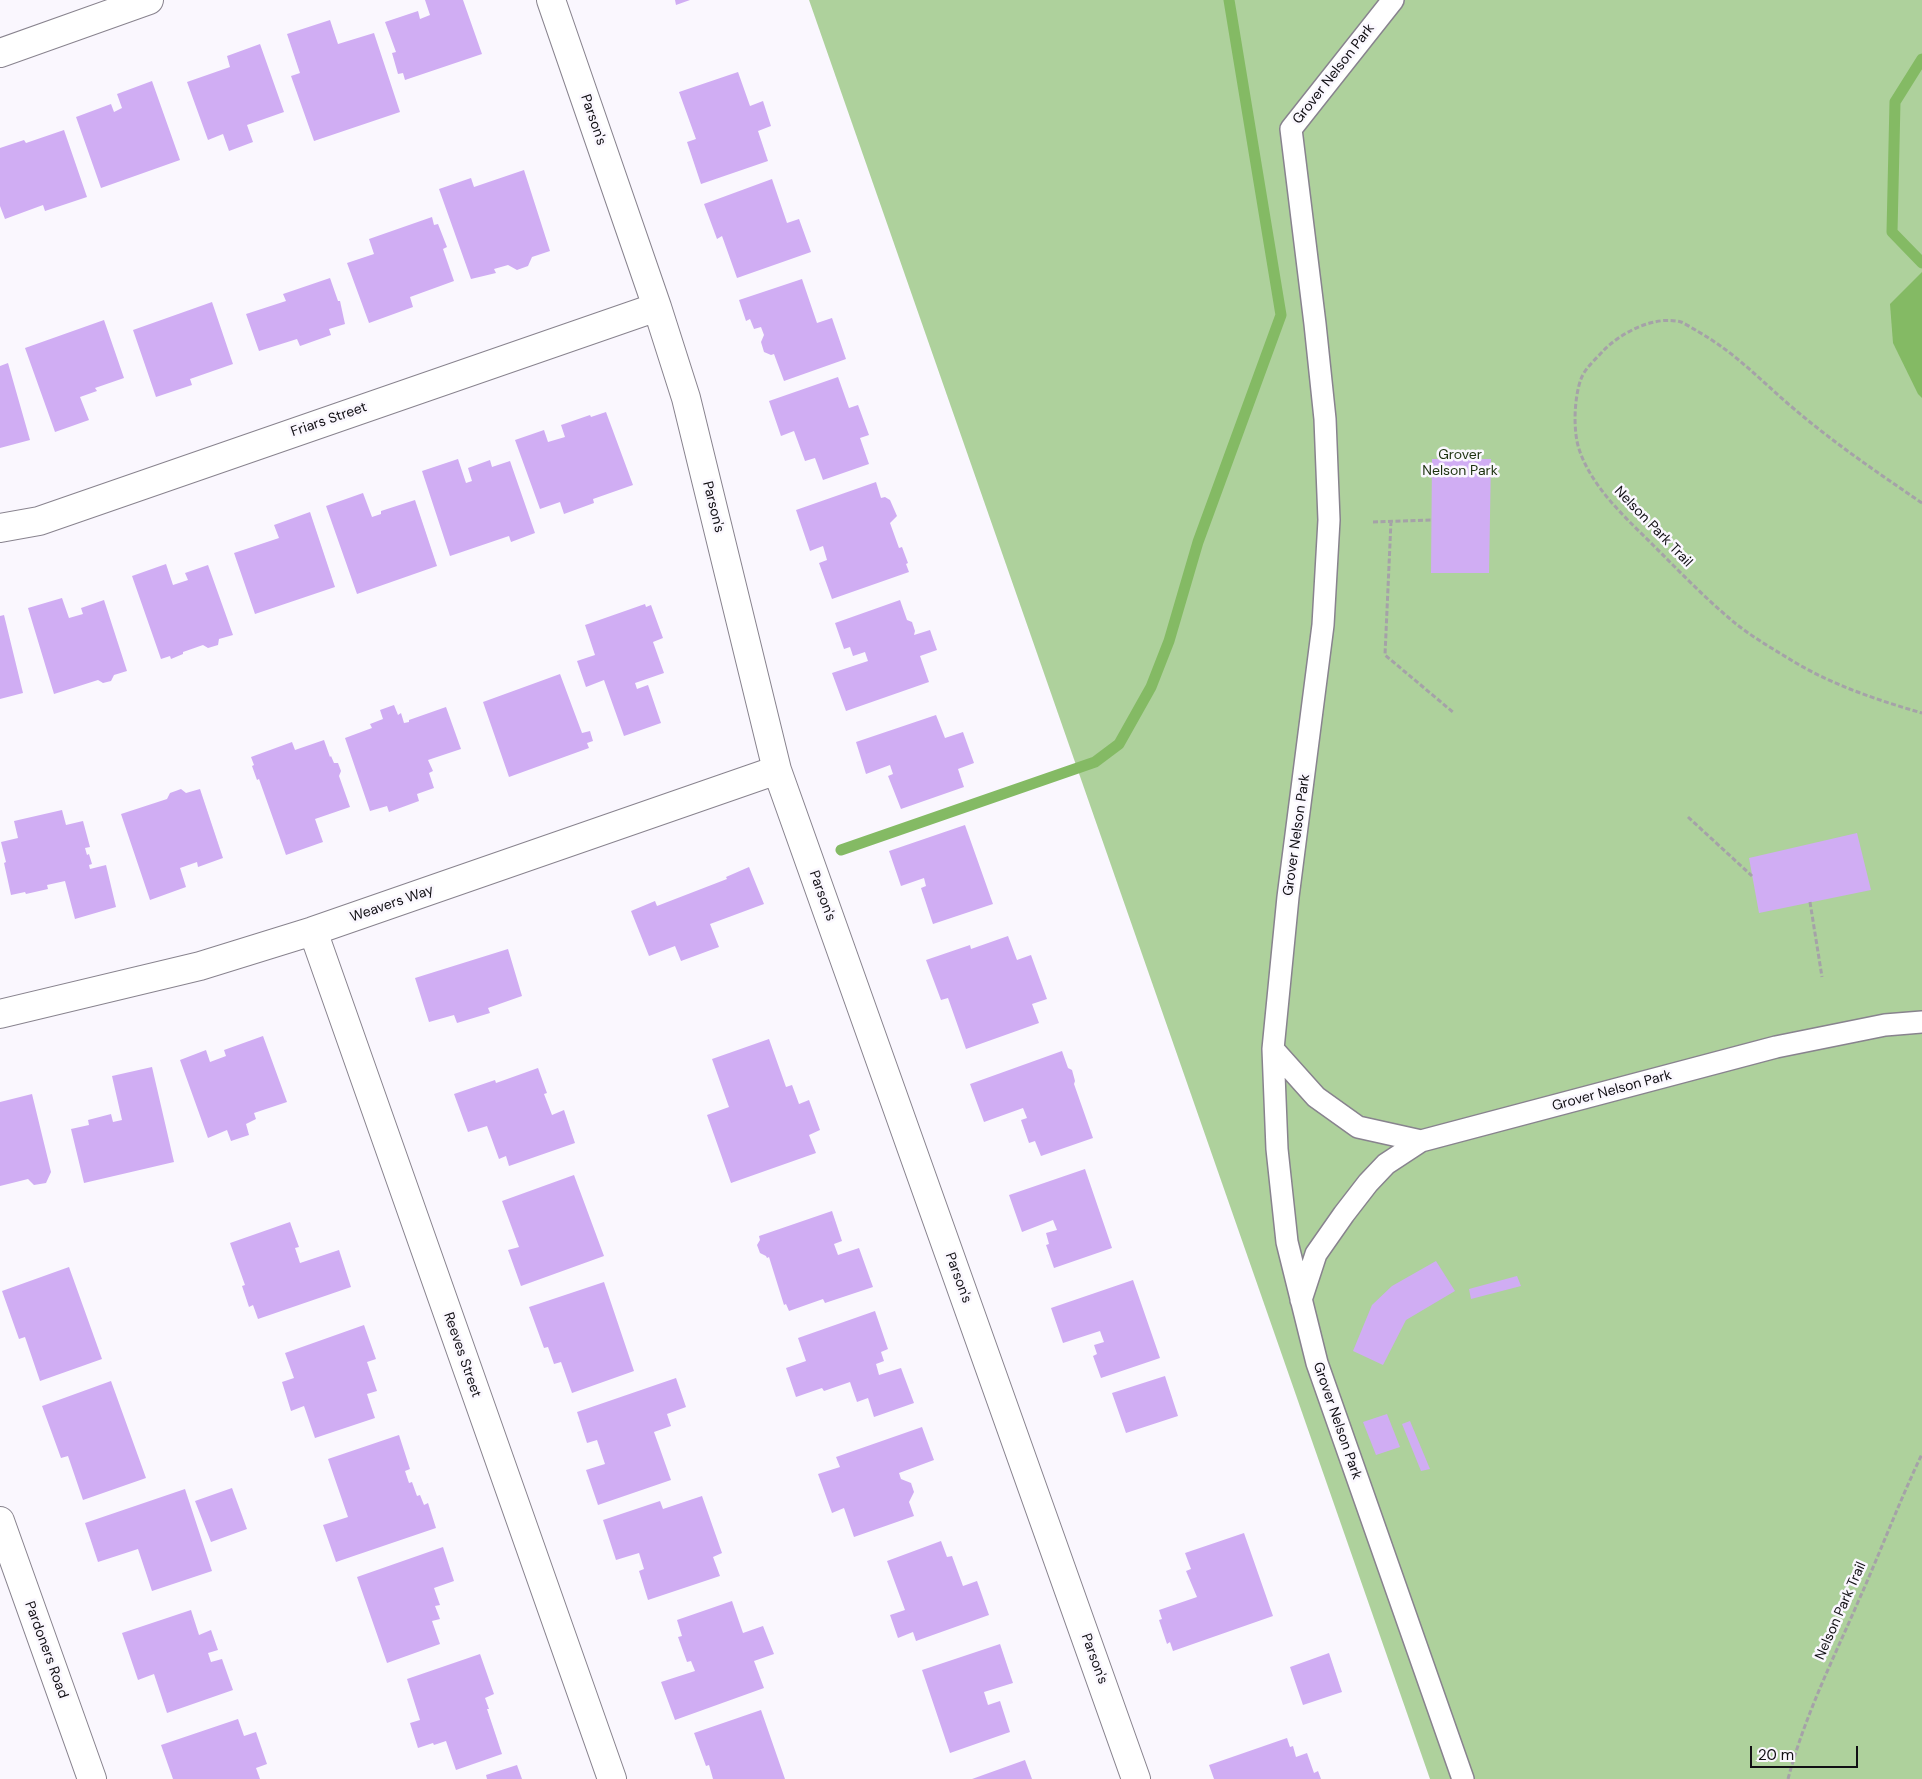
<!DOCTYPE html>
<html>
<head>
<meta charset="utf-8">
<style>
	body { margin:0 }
	#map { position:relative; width:1922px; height:1779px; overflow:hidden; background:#faf7fe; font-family:"DM Sans",sans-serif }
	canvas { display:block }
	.scale { position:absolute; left:1750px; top:1746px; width:108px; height:22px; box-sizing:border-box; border:2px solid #110f14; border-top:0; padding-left:6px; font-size:15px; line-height:18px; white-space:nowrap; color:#110f14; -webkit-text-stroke:4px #faf7fe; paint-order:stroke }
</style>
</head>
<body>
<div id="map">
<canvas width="1922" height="1779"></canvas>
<div class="scale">20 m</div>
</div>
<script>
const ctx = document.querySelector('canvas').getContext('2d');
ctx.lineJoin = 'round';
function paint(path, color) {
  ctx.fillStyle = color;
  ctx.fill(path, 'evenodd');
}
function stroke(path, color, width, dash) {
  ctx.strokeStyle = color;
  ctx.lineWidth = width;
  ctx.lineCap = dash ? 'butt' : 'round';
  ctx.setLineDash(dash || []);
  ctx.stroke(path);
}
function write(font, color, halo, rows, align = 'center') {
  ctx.font = font + ' "DM Sans",sans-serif';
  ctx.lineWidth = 5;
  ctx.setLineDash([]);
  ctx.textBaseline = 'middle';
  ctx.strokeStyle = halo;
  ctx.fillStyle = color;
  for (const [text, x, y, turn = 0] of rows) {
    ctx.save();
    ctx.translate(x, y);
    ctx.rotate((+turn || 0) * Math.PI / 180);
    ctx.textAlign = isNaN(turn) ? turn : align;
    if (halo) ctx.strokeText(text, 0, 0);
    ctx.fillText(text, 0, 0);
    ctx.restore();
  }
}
const green = new Path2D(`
	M 809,0 L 1922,0 L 1922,1779 L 1430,1779 Z`);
const water = new Path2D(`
	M 1922,272 L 1922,398 L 1918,394 L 1893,343 L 1890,304 Z`);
const stream = new Path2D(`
	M 1922,59 L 1895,102 L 1892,232 L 1922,263
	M 841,850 L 1095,762 L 1119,744 L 1151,687 L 1169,641 L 1198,542 L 1281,315 L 1229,0`);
const building = new Path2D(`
	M 425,0 L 463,0 L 482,54 L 405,80 L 403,73 L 398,74 L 392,53 L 396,52 L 385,22 L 418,11 L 420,19 L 430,15 Z
	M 675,0 L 690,0 L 676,5 Z
	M 330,20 L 338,44 L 374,33 L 400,112 L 314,141 L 291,76 L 300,73 L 287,34 Z
	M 260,44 L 284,112 L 247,125 L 253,142 L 229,151 L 223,134 L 208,140 L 187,82 L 230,67 L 227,56 Z
	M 738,72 L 750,106 L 763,101 L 771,126 L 758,131 L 768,161 L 701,184 L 687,142 L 696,139 L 679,92 Z
	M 152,81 L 180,160 L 101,188 L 76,117 L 111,104 L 114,112 L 122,108 L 117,94 Z
	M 64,130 L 87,197 L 45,211 L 43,205 L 5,219 L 0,206 L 0,148 L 24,140 L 26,143 Z
	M 524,170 L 550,251 L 532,257 L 528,266 L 517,270 L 508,265 L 494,269 L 496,273 L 471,279 L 439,189 L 471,178 L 474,187 Z
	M 772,179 L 787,223 L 799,219 L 811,252 L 737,278 L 722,236 L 717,239 L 704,204 Z
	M 432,217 L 434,225 L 438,224 L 447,247 L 443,249 L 454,281 L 410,297 L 413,307 L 369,323 L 347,263 L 374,254 L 369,239 Z
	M 330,278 L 338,301 L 340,301 L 345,324 L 329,329 L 331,335 L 300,346 L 297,339 L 259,351 L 246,314 L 286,301 L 283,294 Z
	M 802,279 L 817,323 L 832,318 L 846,359 L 784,381 L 774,354 L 771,355 L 764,352 L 761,342 L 764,335 L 761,327 L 754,329 L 750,319 L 746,321 L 739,300 Z
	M 212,302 L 233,364 L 190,379 L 192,385 L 156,397 L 133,330 Z
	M 104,320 L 124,378 L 95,388 L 97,391 L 80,397 L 89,420 L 55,432 L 25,348 Z
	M 8,363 L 30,440 L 0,448 L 0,366 Z
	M 838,377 L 849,408 L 858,405 L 869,435 L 860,438 L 869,464 L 823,480 L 815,458 L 805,461 L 794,431 L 781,436 L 769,401 Z
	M 606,412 L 633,485 L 593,499 L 594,503 L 564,514 L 560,502 L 540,509 L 515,440 L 544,430 L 548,442 L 565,437 L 561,425 L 590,415 L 591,417 Z
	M 458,459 L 466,483 L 472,481 L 468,468 L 490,460 L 492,467 L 510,461 L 535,533 L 511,542 L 509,536 L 450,556 L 422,471 Z
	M 1432,459 L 1491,459 L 1489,573 L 1431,573 Z
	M 876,482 L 881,498 L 885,497 L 890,500 L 897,516 L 890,523 L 899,548 L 902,547 L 908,563 L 906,564 L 909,572 L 832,599 L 819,563 L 827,560 L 823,546 L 810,551 L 796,510 Z
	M 363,493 L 372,517 L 381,514 L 381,511 L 415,500 L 437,566 L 357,594 L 326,506 Z
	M 310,512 L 335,587 L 255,614 L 234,553 L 279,538 L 274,525 Z
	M 166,564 L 173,585 L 188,580 L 185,573 L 208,565 L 233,635 L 219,639 L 218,645 L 208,648 L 203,645 L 183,652 L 183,654 L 171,659 L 170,656 L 161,659 L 132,576 Z
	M 62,598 L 69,618 L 83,614 L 81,608 L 104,600 L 127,671 L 114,675 L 111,681 L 103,683 L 98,680 L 54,694 L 28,608 Z
	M 900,600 L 907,620 L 912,622 L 915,631 L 914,635 L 930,630 L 937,650 L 920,656 L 929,682 L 846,711 L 832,673 L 868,661 L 865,652 L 853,656 L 850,647 L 844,649 L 835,623 Z
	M 645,604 L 646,607 L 651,605 L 663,638 L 653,642 L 664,673 L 635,683 L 637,689 L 648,685 L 661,723 L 624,736 L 604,680 L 586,687 L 577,661 L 595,655 L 585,625 Z
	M 4,615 L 23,693 L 0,699 L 0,616 Z
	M 560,674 L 582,733 L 590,731 L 593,741 L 587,743 L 589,748 L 509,777 L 483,702 Z
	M 394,705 L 398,715 L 401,713 L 404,723 L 409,722 L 409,720 L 446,707 L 461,749 L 428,760 L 433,771 L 429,773 L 434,788 L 417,794 L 419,801 L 389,812 L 387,806 L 370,811 L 345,738 L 372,728 L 370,724 L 383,719 L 380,710 Z
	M 936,715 L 945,738 L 963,732 L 974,763 L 958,769 L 964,787 L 901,809 L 888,776 L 893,774 L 890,765 L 866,774 L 856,742 Z
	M 324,740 L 330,757 L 331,756 L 334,763 L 338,763 L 341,771 L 339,776 L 350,807 L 315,819 L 323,842 L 286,855 L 259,779 L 257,780 L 252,766 L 254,765 L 251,757 L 292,742 L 295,750 Z
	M 181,789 L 186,793 L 200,789 L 223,858 L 198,867 L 197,862 L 180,868 L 186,887 L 150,900 L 121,814 L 167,799 L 170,793 Z
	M 62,810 L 66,825 L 83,821 L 90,847 L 85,848 L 87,855 L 89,854 L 92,864 L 89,865 L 90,869 L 106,865 L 116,907 L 75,919 L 65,881 L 47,885 L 48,889 L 26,894 L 25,892 L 11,895 L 4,863 L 6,862 L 1,842 L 18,838 L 14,821 Z
	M 965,825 L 993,904 L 933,924 L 921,888 L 926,886 L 924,878 L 901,886 L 889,851 Z
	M 1857,833 L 1871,890 L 1759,913 L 1749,858 Z
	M 749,867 L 764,904 L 710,924 L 719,947 L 681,961 L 675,946 L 649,956 L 631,911 L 655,901 L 657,906 L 727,879 L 726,877 Z
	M 1008,936 L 1017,960 L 1031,955 L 1047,999 L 1032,1004 L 1039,1023 L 966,1049 L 948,998 L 941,1000 L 926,960 L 970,945 L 971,949 Z
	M 508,949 L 522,996 L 488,1008 L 490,1013 L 457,1023 L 454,1015 L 429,1022 L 415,978 Z
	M 263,1036 L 287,1102 L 254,1113 L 256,1119 L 246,1124 L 249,1135 L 231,1141 L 227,1130 L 208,1138 L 180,1060 L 206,1050 L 210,1062 L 226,1056 L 224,1050 Z
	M 769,1039 L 786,1087 L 792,1085 L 799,1104 L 809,1100 L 820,1130 L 809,1135 L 816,1153 L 731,1183 L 707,1115 L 729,1107 L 712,1059 Z
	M 1062,1051 L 1068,1068 L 1072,1070 L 1075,1081 L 1074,1084 L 1093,1138 L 1041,1156 L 1035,1141 L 1029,1143 L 1021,1120 L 1027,1118 L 1023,1108 L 984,1122 L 970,1084 Z
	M 152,1067 L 174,1162 L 84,1183 L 71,1129 L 89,1125 L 88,1120 L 111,1114 L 113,1122 L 122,1120 L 112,1076 Z
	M 538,1068 L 547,1093 L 544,1094 L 552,1115 L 564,1110 L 575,1143 L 509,1166 L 506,1156 L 499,1159 L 487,1126 L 468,1132 L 454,1094 L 495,1080 L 496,1083 Z
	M 32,1094 L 51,1172 L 46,1183 L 34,1185 L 28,1179 L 0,1186 L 0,1102 Z
	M 1085,1169 L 1112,1248 L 1054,1268 L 1046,1245 L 1049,1244 L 1046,1233 L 1057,1230 L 1053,1220 L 1022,1232 L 1009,1195 Z
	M 574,1175 L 604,1256 L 521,1286 L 508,1250 L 519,1247 L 502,1201 Z
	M 832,1211 L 842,1241 L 834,1244 L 838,1255 L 859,1248 L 873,1287 L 825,1303 L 823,1299 L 789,1311 L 786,1304 L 784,1305 L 769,1257 L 767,1258 L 766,1256 L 760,1253 L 757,1245 L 760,1240 L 759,1236 Z
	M 290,1222 L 299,1247 L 295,1248 L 300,1263 L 339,1250 L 351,1287 L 258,1319 L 253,1305 L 249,1307 L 242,1286 L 245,1285 L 230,1243 Z
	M 1436,1261 L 1455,1291 L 1406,1320 L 1383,1365 L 1353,1351 L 1372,1305 L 1392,1286 Z
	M 69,1267 L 102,1359 L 40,1381 L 25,1337 L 19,1339 L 2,1291 Z
	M 1517,1276 L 1521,1286 L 1471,1299 L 1469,1289 Z
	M 1133,1280 L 1160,1358 L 1101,1378 L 1093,1356 L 1097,1354 L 1094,1345 L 1104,1342 L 1100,1331 L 1063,1343 L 1051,1308 Z
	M 604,1282 L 634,1371 L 572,1393 L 561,1362 L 554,1364 L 548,1347 L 544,1348 L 529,1307 Z
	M 875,1311 L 888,1349 L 881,1352 L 884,1361 L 876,1364 L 879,1375 L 901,1368 L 914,1403 L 874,1417 L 868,1398 L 857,1402 L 850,1382 L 824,1391 L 822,1388 L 796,1397 L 786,1368 L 806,1361 L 798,1338 Z
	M 364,1325 L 376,1359 L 367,1362 L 377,1391 L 367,1394 L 375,1418 L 315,1438 L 304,1406 L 291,1411 L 282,1382 L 294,1378 L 285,1353 Z
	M 1165,1376 L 1178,1416 L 1126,1433 L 1112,1393 Z
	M 676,1378 L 686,1407 L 667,1414 L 671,1426 L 654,1432 L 671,1480 L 598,1505 L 586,1470 L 605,1464 L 597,1440 L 587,1443 L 577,1412 Z
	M 111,1381 L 146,1478 L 83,1500 L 68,1456 L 61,1458 L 42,1406 Z
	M 1387,1414 L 1400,1447 L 1376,1455 L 1363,1422 Z
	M 1410,1421 L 1430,1469 L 1421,1471 L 1402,1424 Z
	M 922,1427 L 934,1460 L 899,1473 L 901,1479 L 911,1483 L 914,1492 L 909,1502 L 914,1516 L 854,1537 L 844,1508 L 832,1513 L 818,1474 L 840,1467 L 836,1457 Z
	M 399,1435 L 410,1469 L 405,1471 L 409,1483 L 412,1482 L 417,1496 L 420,1495 L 424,1505 L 428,1503 L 436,1528 L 336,1562 L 323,1525 L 348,1517 L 328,1459 Z
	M 232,1488 L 247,1529 L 211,1542 L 195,1501 Z
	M 185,1489 L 212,1571 L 152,1591 L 138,1549 L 98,1562 L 85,1523 Z
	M 702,1496 L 722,1553 L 713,1557 L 720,1576 L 648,1600 L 639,1571 L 644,1569 L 639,1553 L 616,1560 L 603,1520 L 660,1501 L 663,1509 Z
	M 1244,1533 L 1273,1616 L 1173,1651 L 1170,1642 L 1167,1644 L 1159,1620 L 1162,1619 L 1159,1610 L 1197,1597 L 1186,1571 L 1191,1569 L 1185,1553 Z
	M 941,1541 L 947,1557 L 952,1556 L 963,1586 L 977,1581 L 989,1615 L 916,1641 L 913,1632 L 898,1638 L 890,1615 L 905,1610 L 887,1561 Z
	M 443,1547 L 454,1581 L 434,1588 L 440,1605 L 435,1606 L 440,1619 L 432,1621 L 440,1644 L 387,1663 L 357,1577 Z
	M 732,1601 L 743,1633 L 763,1626 L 774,1654 L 754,1661 L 764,1688 L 675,1720 L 661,1682 L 695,1671 L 691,1661 L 687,1662 L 678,1637 L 682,1636 L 677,1620 Z
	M 191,1610 L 199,1635 L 211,1630 L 218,1650 L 208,1653 L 211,1662 L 222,1659 L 233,1690 L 167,1713 L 154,1674 L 138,1680 L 122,1633 Z
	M 1000,1644 L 1013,1683 L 984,1692 L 988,1705 L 1000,1701 L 1010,1732 L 950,1753 L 922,1670 Z
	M 1329,1653 L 1342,1692 L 1303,1705 L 1290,1667 Z
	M 480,1654 L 494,1694 L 485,1698 L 489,1709 L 487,1709 L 502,1754 L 456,1770 L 446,1741 L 434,1745 L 433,1743 L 418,1748 L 410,1723 L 420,1720 L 407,1679 Z
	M 761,1710 L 785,1779 L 713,1779 L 709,1765 L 706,1766 L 694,1733 Z
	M 238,1719 L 244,1736 L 256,1732 L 267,1764 L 256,1768 L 260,1779 L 173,1779 L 161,1745 Z
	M 1287,1738 L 1290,1747 L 1293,1746 L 1296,1757 L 1307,1753 L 1314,1773 L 1318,1771 L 1321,1779 L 1214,1779 L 1209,1765 Z
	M 1025,1760 L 1032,1779 L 972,1779 Z
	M 517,1765 L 522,1779 L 487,1779 L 486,1775 Z`);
const path = new Path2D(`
	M 1922,503 C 1878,473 1834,443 1793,408 C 1760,380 1736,353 1697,331 C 1692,328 1686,324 1681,322 C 1655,315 1622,332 1604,350 C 1596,359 1585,368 1581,379 C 1574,398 1573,431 1579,449 C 1592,488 1626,518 1654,546 C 1678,570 1702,595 1729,618 C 1747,634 1770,647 1791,660 C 1832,685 1877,700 1922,713
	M 1391,521 L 1385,655 L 1454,713
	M 1373,522 L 1431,520
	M 1688,817 L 1752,876
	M 1810,902 L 1822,977
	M 1788,1779 C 1805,1715 1832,1662 1858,1602 C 1880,1553 1899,1502 1922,1454`);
const service = new Path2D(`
	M 1393,0 L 1291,129 L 1315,324 L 1325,419 L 1329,520 L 1323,625 L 1288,897 L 1273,1049 L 1277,1149 L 1287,1242 L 1317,1363 L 1463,1779
	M 1273,1049 L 1316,1097 L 1358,1127 L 1421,1141 L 1776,1047 L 1885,1025 L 1922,1022
	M 1301,1300 L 1316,1254 L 1344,1214 L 1368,1183 L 1386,1164 L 1421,1141`);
const minor = new Path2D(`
	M 551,0 L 657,307 L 686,398 L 777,770 L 1136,1779
	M 0,53 L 149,0
	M 0,528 L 39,521 L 657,307
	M 313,931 L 612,1779
	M 0,1014 L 200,966 L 313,931 L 777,770
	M 0,1521 L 92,1779`);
const streetNames = [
	["Grover Nelson Park",1334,74,-52],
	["Parson's",593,120,71],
	["Friars Street",329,420,-19],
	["Parson's",713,507,76],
	["Nelson Park Trail",1653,527,46],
	["Grover Nelson Park",1297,835,-82],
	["Parson's",822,896,70],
	["Weavers Way",392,904,-19],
	["Grover Nelson Park",1612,1091,-15],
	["Parson's",958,1278,70],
	["Reeves Street",462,1355,71],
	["Grover Nelson Park",1337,1421,71],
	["Nelson Park Trail",1841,1611,-66],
	["Pardoners Road",46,1650,70],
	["Parson's",1094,1659,70]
];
const parkNames = [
	["Grover",1460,455],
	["Nelson Park",1460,471]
];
paint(green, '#aed19c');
paint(water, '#84ba64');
stroke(stream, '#84ba64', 11);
paint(building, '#d0adf3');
stroke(service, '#88838e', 24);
stroke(minor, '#88838e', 30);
stroke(path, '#a5a2a8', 3, [5, 2.5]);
stroke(service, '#fff', 21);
stroke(minor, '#fff', 28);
write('14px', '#110f14', '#faf7fe', streetNames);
write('14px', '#1b300d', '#faf7fe', parkNames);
</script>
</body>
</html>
